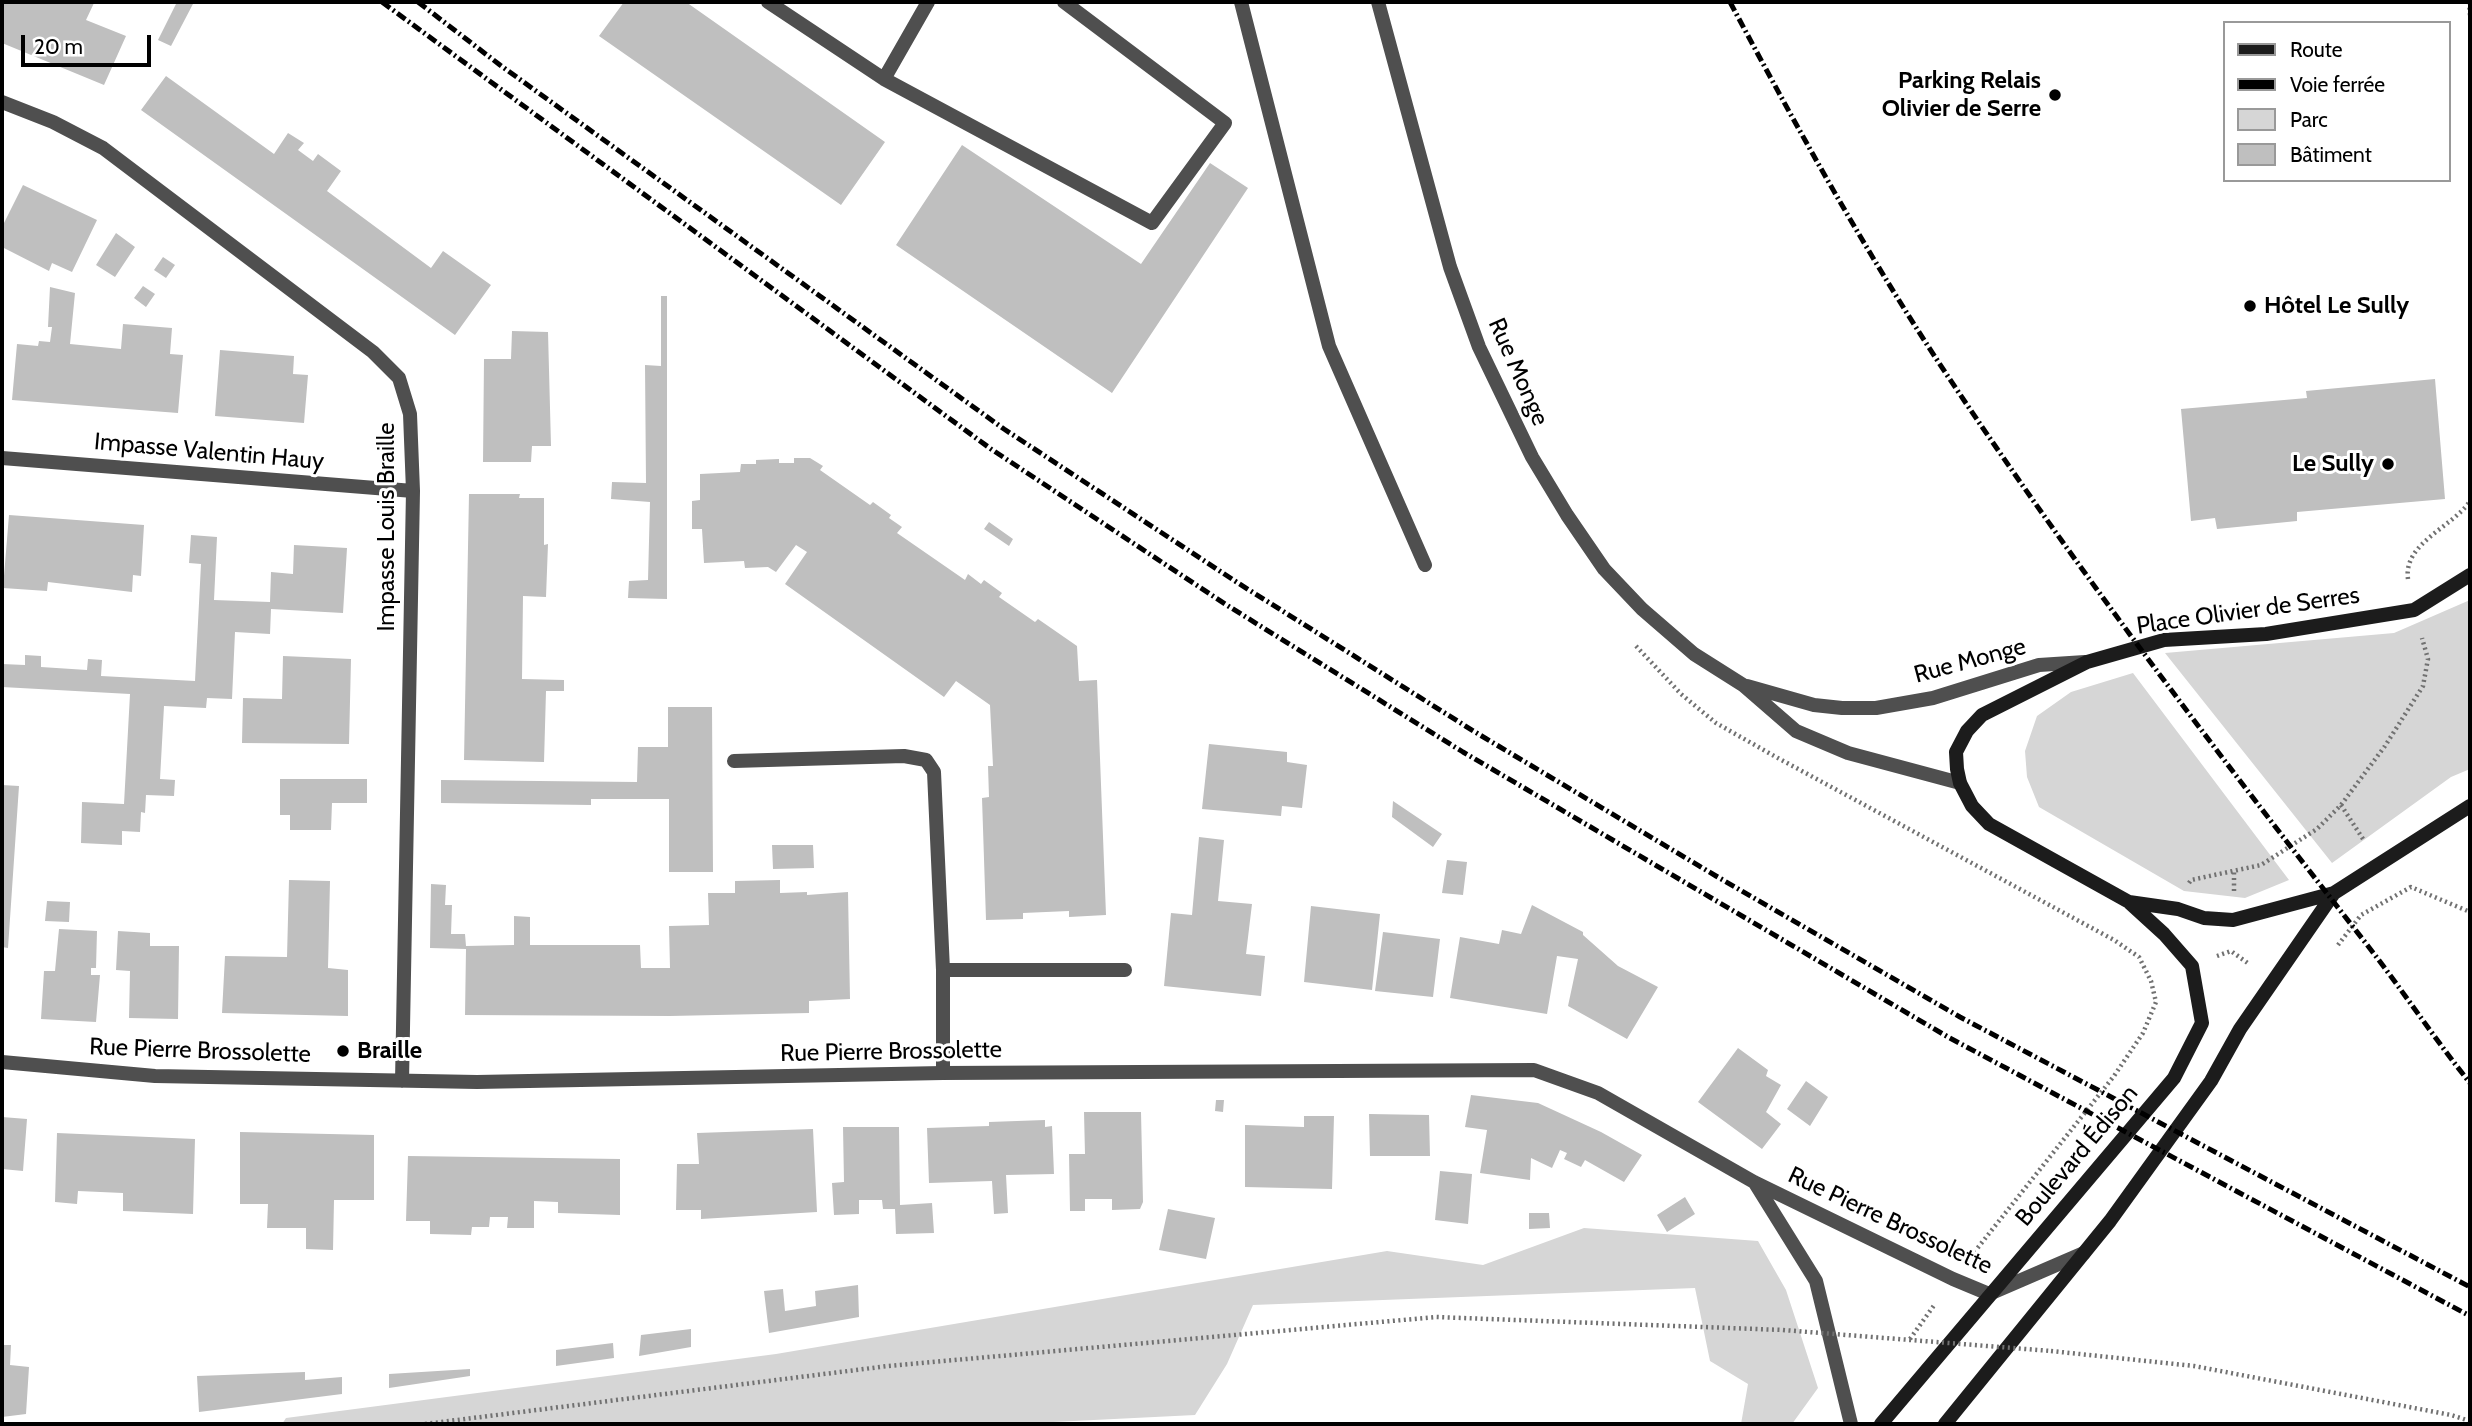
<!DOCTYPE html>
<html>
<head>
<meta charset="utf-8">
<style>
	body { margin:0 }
	#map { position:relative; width:2472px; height:1426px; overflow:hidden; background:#fff; font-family:Cabin,sans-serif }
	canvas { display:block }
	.frame { position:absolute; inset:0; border:4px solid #000; pointer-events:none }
	.legend { position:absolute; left:2223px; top:21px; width:228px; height:161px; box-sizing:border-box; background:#fff; border:2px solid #999; margin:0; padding:9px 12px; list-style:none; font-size:21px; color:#000 }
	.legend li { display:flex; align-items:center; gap:14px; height:35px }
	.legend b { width:35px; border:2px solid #999 }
	.scale { position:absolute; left:21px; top:35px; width:130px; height:32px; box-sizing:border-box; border:4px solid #000; border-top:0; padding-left:9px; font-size:21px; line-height:24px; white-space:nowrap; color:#000; -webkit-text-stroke:5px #fff; paint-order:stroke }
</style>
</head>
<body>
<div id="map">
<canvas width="2472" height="1426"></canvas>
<div class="frame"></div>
<ul class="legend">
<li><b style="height:9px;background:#1c1c1c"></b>Route</li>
<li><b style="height:9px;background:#000"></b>Voie ferrée</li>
<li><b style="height:19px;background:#d6d6d6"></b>Parc</li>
<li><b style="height:19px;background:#bfbfbf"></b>Bâtiment</li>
</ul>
<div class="scale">20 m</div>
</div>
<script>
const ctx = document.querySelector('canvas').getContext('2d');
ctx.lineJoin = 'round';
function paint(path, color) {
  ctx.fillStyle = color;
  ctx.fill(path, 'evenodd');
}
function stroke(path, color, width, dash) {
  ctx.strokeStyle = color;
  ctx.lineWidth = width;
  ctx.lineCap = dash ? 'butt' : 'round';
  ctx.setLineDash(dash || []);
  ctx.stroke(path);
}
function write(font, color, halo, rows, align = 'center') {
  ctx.font = font + ' Cabin,sans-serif';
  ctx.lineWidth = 6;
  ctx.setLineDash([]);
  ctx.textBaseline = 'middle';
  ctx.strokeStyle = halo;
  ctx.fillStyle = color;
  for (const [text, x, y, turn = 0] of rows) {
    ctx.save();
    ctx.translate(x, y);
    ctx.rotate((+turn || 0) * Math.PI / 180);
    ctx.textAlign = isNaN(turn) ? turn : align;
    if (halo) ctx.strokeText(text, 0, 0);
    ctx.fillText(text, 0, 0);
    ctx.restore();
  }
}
const green = new Path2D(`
	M 2470,600 L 2470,769 L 2451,777 L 2332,863 L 2165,653 L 2394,633 Z
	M 2133,673 L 2289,880 L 2245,898 L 2184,891 L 2039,807 L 2027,777 L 2025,751 L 2037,716 L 2071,692 Z
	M 1584,1228 L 1758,1241 L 1786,1290 L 1818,1388 L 1792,1424 L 1741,1424 L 1748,1384 L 1710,1361 L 1695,1288 L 1253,1305 L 1227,1364 L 1195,1415 L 1013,1424 L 282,1424 L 286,1418 L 776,1354 L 1387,1251 L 1483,1265 Z`);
const building = new Path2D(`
	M 2,2 L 33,2 L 39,4 L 40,2 L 94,3 L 86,20 L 126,36 L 104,85 L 2,43 Z
	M 177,2 L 194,2 L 171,46 L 158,40 Z
	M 624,2 L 686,2 L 885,142 L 841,205 L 599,36 Z
	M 166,76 L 274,154 L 288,133 L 304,143 L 298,150 L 313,161 L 318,154 L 341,171 L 327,191 L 431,268 L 443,251 L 491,285 L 455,335 L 141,110 Z
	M 962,145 L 1141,264 L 1210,163 L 1248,188 L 1112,393 L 896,245 Z
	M 23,185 L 97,220 L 72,272 L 52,263 L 49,271 L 2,247 L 2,227 Z
	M 116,233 L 135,247 L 115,277 L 96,265 Z
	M 163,257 L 175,265 L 166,278 L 154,270 Z
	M 143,286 L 155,294 L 146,307 L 134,298 Z
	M 50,287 L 75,293 L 70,344 L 121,349 L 123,324 L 172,328 L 170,354 L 183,355 L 178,413 L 12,400 L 17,344 L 38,346 L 39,341 L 50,342 L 52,327 L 48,327 Z
	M 661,296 L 667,296 L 667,599 L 628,598 L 629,581 L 648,580 L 650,502 L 611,499 L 612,482 L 646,483 L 645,365 L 661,366 Z
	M 512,331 L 548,332 L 551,446 L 532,446 L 531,462 L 483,462 L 484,359 L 511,359 Z
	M 220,350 L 294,356 L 293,374 L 308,375 L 304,423 L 215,416 Z
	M 2435,379 L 2445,499 L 2297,512 L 2297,521 L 2217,529 L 2215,518 L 2191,521 L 2181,409 L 2307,398 L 2306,391 Z
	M 794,458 L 810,458 L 823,466 L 820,470 L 870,505 L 873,502 L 891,515 L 889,518 L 902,527 L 897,533 L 965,580 L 968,574 L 981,584 L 984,580 L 1002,593 L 999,597 L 1035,622 L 1038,619 L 1077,646 L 1079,681 L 1097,680 L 1106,915 L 1069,917 L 1069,911 L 1023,913 L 1023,919 L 986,920 L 982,798 L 989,797 L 988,766 L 993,766 L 990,705 L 956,681 L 944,697 L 785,584 L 807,552 L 796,545 L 776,572 L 768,567 L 745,568 L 744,561 L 704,563 L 702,529 L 692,529 L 692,501 L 700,500 L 700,474 L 740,472 L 741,464 L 756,464 L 756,460 L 779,459 L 779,463 L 794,463 Z
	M 469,494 L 520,494 L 519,498 L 544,498 L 544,545 L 548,544 L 546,597 L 523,596 L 522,679 L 564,680 L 564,691 L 546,691 L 544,762 L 464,760 Z
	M 9,515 L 144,525 L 141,576 L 133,575 L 132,592 L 48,582 L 47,591 L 3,588 Z
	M 989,522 L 1013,539 L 1009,546 L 984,529 Z
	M 191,535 L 217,537 L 214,600 L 270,602 L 271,572 L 293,574 L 294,545 L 347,548 L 343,613 L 271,609 L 270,634 L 235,632 L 232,699 L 207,698 L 206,708 L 164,706 L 160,779 L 175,780 L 174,796 L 146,795 L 145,813 L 141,812 L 140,832 L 122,831 L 122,845 L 81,843 L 82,802 L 124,804 L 130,694 L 2,687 L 2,664 L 25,665 L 25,655 L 41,656 L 41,667 L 87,670 L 88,659 L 102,660 L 101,676 L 195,681 L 201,564 L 189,563 Z
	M 283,656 L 351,659 L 349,744 L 242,743 L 243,698 L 282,699 Z
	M 668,707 L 712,707 L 713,872 L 669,872 L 669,799 L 591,799 L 591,805 L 441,803 L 441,780 L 637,782 L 638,747 L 668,747 Z
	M 1209,744 L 1287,752 L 1287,762 L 1307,765 L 1302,808 L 1282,806 L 1281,816 L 1202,809 Z
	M 280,779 L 367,779 L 367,803 L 332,803 L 331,830 L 290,830 L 290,815 L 280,815 Z
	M 2,785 L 19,786 L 8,948 L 2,947 Z
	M 1393,801 L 1442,834 L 1433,847 L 1392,817 Z
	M 1199,837 L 1224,840 L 1218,901 L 1252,904 L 1246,954 L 1265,956 L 1261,996 L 1164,986 L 1171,913 L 1192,915 Z
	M 772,845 L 813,845 L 814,868 L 773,869 Z
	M 1447,860 L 1467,862 L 1463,895 L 1442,893 Z
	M 289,880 L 330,881 L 328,968 L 348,970 L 348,1016 L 222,1013 L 225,956 L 287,957 Z
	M 780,880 L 780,893 L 807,892 L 807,895 L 848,892 L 850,999 L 809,1001 L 809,1013 L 670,1016 L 465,1015 L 466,949 L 430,948 L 431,884 L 446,885 L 445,905 L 452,905 L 451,934 L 465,934 L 466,946 L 514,945 L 514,916 L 530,917 L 530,945 L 640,945 L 641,968 L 670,968 L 669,926 L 709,925 L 708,893 L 735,893 L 735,881 Z
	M 47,901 L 70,902 L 69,922 L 45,921 Z
	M 1532,905 L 1583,932 L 1583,935 L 1618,966 L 1658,987 L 1627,1039 L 1568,1006 L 1578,959 L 1557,956 L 1547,1014 L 1450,998 L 1460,937 L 1499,944 L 1502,930 L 1521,934 Z
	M 1311,906 L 1380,914 L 1372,990 L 1304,982 Z
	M 59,929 L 97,931 L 96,968 L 91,968 L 91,975 L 100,975 L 96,1022 L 41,1019 L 44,971 L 55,971 Z
	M 118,931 L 150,933 L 150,946 L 179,946 L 178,1019 L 129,1018 L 130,971 L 116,970 Z
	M 1383,932 L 1440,939 L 1433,997 L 1375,991 Z
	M 1738,1048 L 1768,1070 L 1766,1076 L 1781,1085 L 1766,1112 L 1781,1124 L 1762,1149 L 1698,1102 Z
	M 1806,1081 L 1828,1097 L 1810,1126 L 1787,1109 Z
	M 1471,1095 L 1538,1103 L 1601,1132 L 1642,1155 L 1624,1182 L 1585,1160 L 1581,1167 L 1564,1159 L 1567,1153 L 1560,1150 L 1552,1168 L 1531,1158 L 1530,1180 L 1480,1173 L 1487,1130 L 1465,1127 Z
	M 1216,1100 L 1224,1100 L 1223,1112 L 1215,1111 Z
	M 1084,1112 L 1141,1112 L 1143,1202 L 1140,1209 L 1112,1210 L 1112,1199 L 1085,1199 L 1085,1211 L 1070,1211 L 1069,1154 L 1085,1154 Z
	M 1369,1114 L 1429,1115 L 1430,1156 L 1370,1156 Z
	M 1304,1116 L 1334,1116 L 1332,1189 L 1245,1187 L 1245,1125 L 1304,1127 Z
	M 2,1117 L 27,1119 L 23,1171 L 2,1169 Z
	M 1045,1120 L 1045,1127 L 1052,1126 L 1054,1174 L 1006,1175 L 1008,1213 L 994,1214 L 992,1181 L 929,1183 L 927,1128 L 989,1126 L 989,1122 Z
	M 843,1127 L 899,1127 L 900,1205 L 932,1203 L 934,1233 L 896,1234 L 895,1209 L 883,1209 L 882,1200 L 859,1200 L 859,1214 L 834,1215 L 832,1183 L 844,1182 Z
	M 813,1129 L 817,1212 L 701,1219 L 701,1210 L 676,1210 L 677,1164 L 699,1164 L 697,1133 Z
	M 240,1132 L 374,1135 L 374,1200 L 334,1200 L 333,1250 L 306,1249 L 306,1228 L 267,1228 L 268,1204 L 240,1204 Z
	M 57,1133 L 195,1139 L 193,1214 L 123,1211 L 123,1193 L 78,1191 L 77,1204 L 55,1202 Z
	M 408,1156 L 620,1159 L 620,1215 L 558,1213 L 558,1202 L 534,1201 L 534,1228 L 507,1228 L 508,1217 L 490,1217 L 489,1227 L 472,1227 L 471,1235 L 430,1234 L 430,1221 L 406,1221 Z
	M 1440,1171 L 1472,1174 L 1468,1224 L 1435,1220 Z
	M 1685,1197 L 1695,1214 L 1667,1232 L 1657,1215 Z
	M 1168,1209 L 1215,1218 L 1206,1259 L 1159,1250 Z
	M 1529,1213 L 1549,1213 L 1550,1228 L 1529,1229 Z
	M 858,1285 L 859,1317 L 769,1333 L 764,1291 L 783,1289 L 785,1311 L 816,1306 L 815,1291 Z
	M 691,1329 L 691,1347 L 639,1356 L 641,1335 Z
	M 613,1343 L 614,1358 L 556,1366 L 556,1350 Z
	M 2,1345 L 11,1345 L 10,1365 L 29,1367 L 26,1414 L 2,1417 Z
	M 470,1369 L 470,1376 L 389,1388 L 389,1374 Z
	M 305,1372 L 305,1380 L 342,1377 L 342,1394 L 199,1412 L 197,1376 Z`);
const path = new Path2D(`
	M 2469,2 L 2470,15
	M 2408,579 C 2403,543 2453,527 2470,501
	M 1636,646 L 1681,694 L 1716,723 L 1776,757 L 2114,940 L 2139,957 L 2151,981 L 2156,1002 L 2143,1033 L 2114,1076 L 1972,1255
	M 2341,805 L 2363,839
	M 2189,883 L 2191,880 L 2261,865 L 2317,829 L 2341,805 L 2385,746 L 2423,686 L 2428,659 L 2422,638
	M 2234,891 L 2234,871
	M 2338,945 L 2361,915 L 2411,887 L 2470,912
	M 2217,956 L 2231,951 L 2249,964
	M 1910,1339 L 1935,1304
	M 2051,1351 L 2194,1366 L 2451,1415 L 2470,1421
	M 425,1424 L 888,1366 L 1436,1317 L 1783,1330`);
const service = new Path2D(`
	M 768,2 L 884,79 L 1152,223 L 1225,123 L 1064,2
	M 1241,2 L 1329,346 L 1425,565
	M 884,79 L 928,2
	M 734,761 L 904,756 L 926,760 L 934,772 L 943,970 L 943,1073
	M 943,970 L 1125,970`);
const minor = new Path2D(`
	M 2,102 L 53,122 L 103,148 L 373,352 L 399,378 L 410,414 L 413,491 L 402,1081
	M 2,458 L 413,491
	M 2,1062 L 155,1076 L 477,1082 L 943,1073 L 1534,1070 L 1598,1093 L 1754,1182 L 1953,1279 L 1989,1294 L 2084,1253
	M 1755,1183 L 1816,1281 L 1851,1424`);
const tertiary = new Path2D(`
	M 1378,2 L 1450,267 L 1479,347 L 1532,457 L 1567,515 L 1604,569 L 1642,609 L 1694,654 L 1743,685 L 1796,731 L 1848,753 L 1960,783
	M 1747,686 L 1814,705 L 1842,708 L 1876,708 L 1933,698 L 2039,665 L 2085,662`);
const secondary = new Path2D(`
	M 2470,575 L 2414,610 L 2266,634 L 2164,640 L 2087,662 L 1982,715 L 1967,731 L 1956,752 L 1957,769 L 1960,783 L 1972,806 L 1989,824 L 2129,902 L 2178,909 L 2204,918 L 2233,920 L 2334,893 L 2470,806
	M 1881,1424 L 2174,1078 L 2202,1023 L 2192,966 L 2164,934 L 2130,903
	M 1945,1424 L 2110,1221 L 2211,1081 L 2240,1029 L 2334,893`);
const rail = new Path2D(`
	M 382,2 L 991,449 L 1225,604 L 1463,752 L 1948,1037 L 2470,1316
	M 418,2 L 500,65 L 1004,429 L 1238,583 L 1475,732 L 1716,876 L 1960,1017 L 2470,1287
	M 1730,2 C 1797,128 1866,253 1945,372 C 2077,570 2221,758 2368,946 C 2403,991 2434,1038 2470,1083`);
const pathBridge = new Path2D(`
	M 1783,1330 L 2051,1351`);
const markers = [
	[2055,95,7,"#000"],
	[2250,306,7,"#000"],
	[2388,464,7,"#000"],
	[343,1051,7,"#000"]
];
const poiNames = [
	["Parking Relais",2041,81],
	["Olivier de Serre",2041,109],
	["Hôtel Le Sully",2264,306,"left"],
	["Le Sully",2374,464],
	["Braille",357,1051,"left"]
];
const streetNames = [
	["Rue Monge",1518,372,66],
	["Impasse Valentin Hauy",209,452,5],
	["Impasse Louis Braille",387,527,-90],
	["Place Olivier de Serres",2248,611,-8],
	["Rue Monge",1970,661,-15],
	["Rue Pierre Brossolette",200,1051,2],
	["Rue Pierre Brossolette",891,1052,-1],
	["Boulevard Édison",2077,1156,-50],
	["Rue Pierre Brossolette",1890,1221,25]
];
paint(green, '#d6d6d6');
paint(building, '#bfbfbf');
stroke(path, '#717171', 4.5, [2, 3.5]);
stroke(service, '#4f4f4f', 14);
stroke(minor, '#4f4f4f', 14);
stroke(tertiary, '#4f4f4f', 14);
stroke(secondary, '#1c1c1c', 14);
stroke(rail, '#000', 5, [10, 3.5, 2, 3.5]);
stroke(pathBridge, '#717171', 4.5, [2, 3.5]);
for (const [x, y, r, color] of markers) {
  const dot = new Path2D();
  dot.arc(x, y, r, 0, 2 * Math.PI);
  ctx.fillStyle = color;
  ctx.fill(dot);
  stroke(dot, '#fff', 2.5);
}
write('bold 24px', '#000', '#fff', poiNames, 'right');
write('24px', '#000', '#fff', streetNames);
</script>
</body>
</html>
